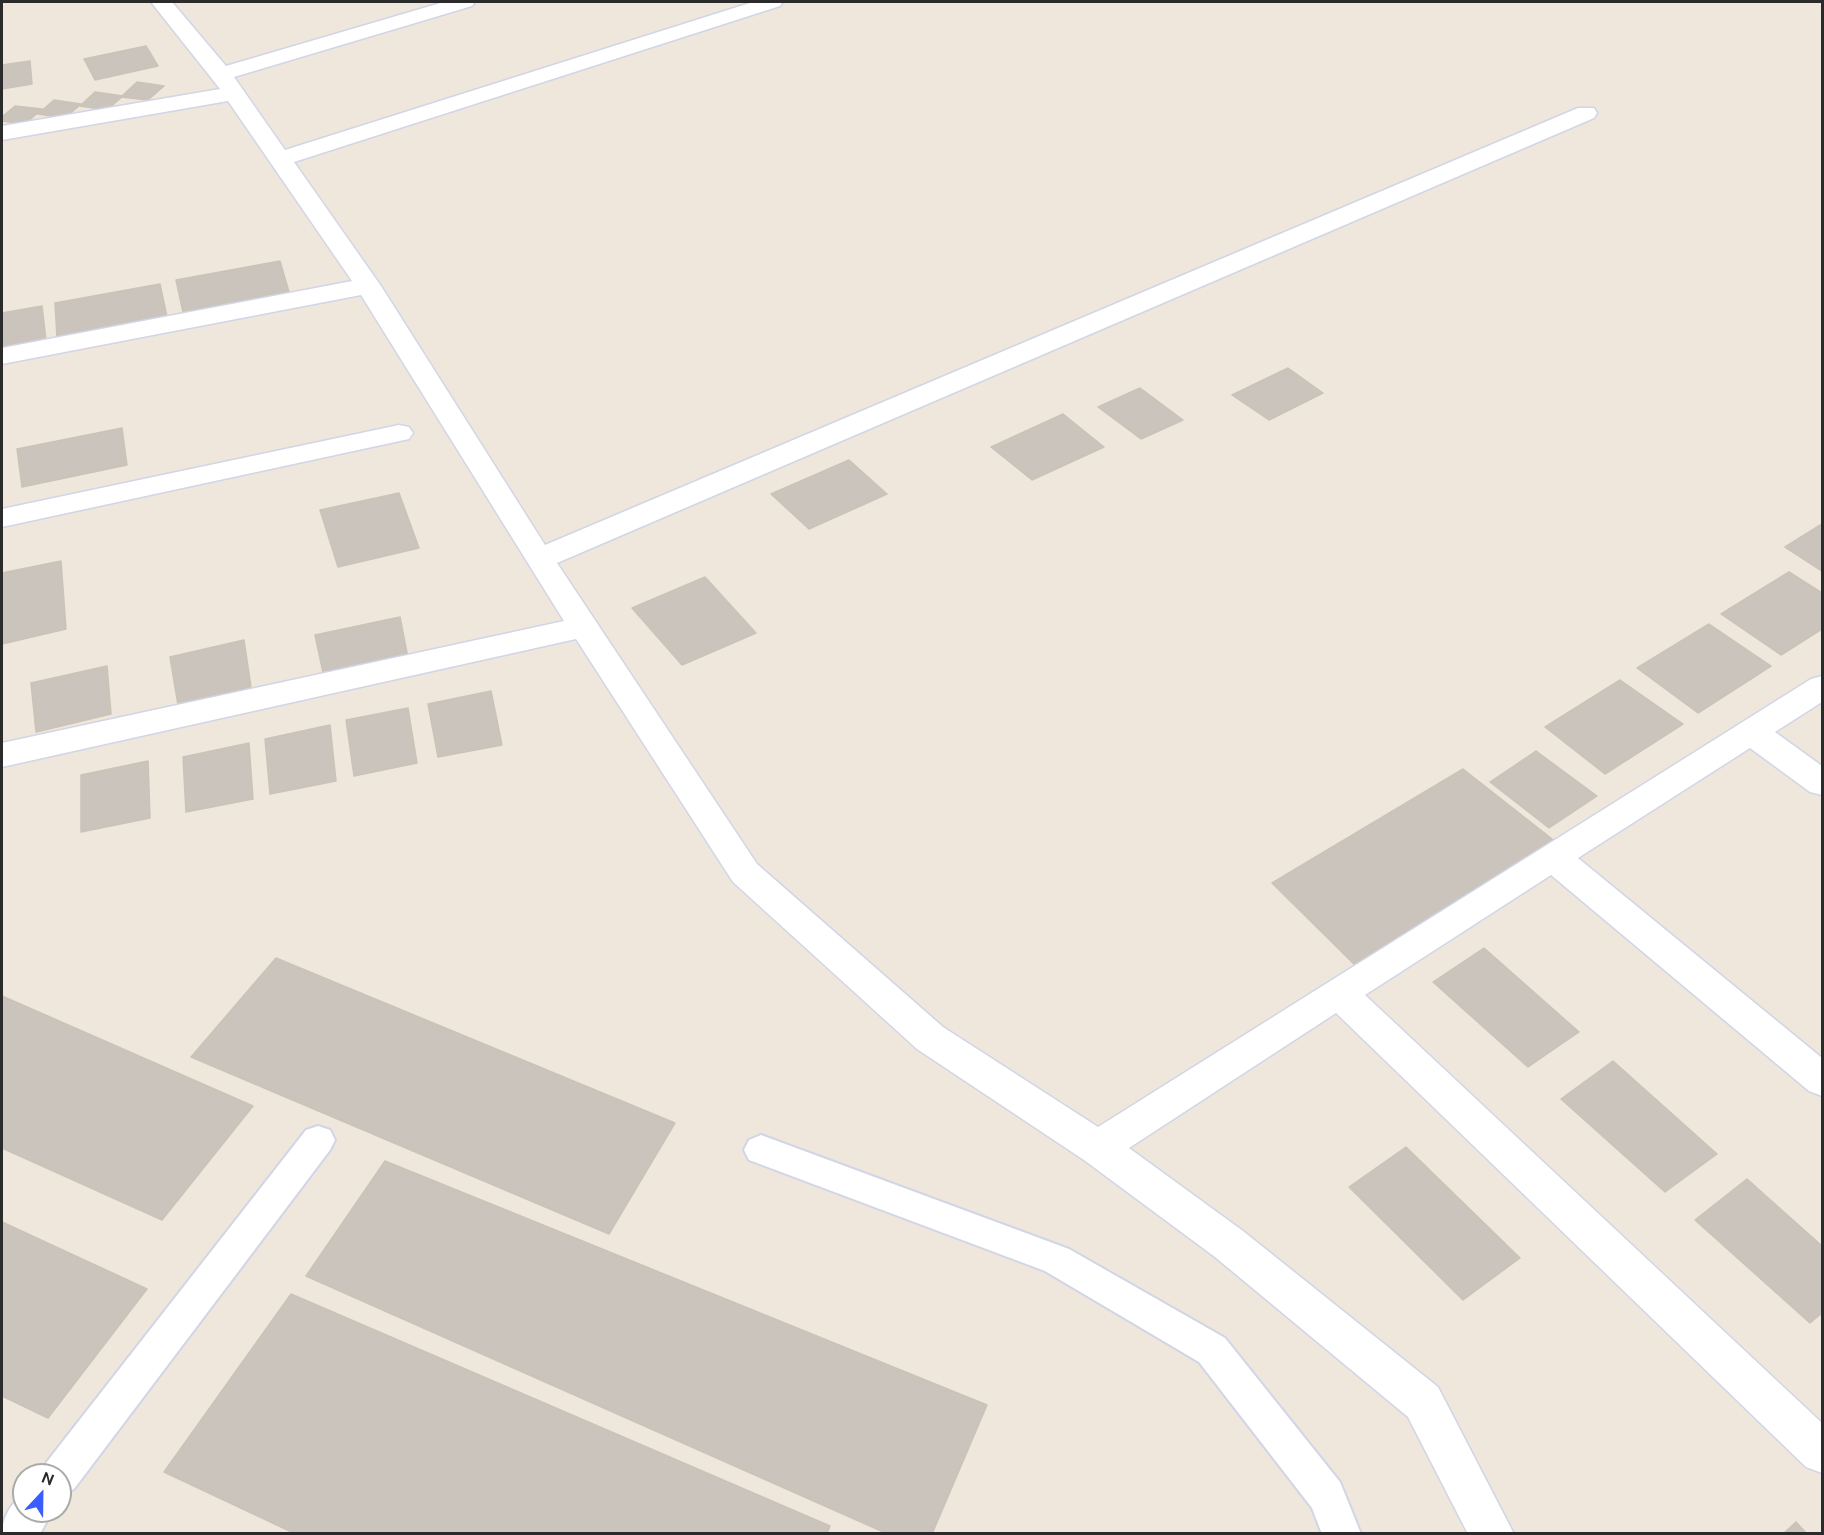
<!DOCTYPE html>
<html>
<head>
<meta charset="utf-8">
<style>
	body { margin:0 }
	#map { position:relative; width:1824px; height:1535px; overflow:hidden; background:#efe7dc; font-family:Ubuntu,sans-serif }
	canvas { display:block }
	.frame { position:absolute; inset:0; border:3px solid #2b2b2b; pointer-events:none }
	.north { position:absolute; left:12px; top:1463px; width:60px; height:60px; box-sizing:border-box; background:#fff; border:2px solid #aaa; border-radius:50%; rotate:22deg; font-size:16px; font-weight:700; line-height:24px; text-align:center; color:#2b2b2b }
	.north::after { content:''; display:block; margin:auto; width:21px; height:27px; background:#395dff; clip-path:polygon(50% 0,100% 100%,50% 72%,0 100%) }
</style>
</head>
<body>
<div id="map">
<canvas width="1824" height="1535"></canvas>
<div class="frame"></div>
<div class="north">N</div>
</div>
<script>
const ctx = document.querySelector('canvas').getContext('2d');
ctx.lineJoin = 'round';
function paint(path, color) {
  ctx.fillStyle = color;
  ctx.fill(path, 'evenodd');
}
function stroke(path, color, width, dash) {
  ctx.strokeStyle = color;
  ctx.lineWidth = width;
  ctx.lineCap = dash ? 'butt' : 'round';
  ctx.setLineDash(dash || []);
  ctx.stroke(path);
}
const building = new Path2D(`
	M 146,46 L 158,66 L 95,80 L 84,59 Z
	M 30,61 L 32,84 L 2,89 L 2,65 Z
	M 137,82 L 164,86 L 148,100 L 121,97 Z
	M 95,92 L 123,96 L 107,110 L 80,106 Z
	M 54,100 L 81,104 L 65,118 L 38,114 Z
	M 15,106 L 42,109 L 25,124 L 2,121 L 2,117 Z
	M 280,261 L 289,292 L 183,312 L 176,280 Z
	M 160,284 L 167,317 L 57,337 L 55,303 Z
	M 42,306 L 46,340 L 2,348 L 2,313 Z
	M 1288,368 L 1323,393 L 1269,420 L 1232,395 Z
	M 1140,388 L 1183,420 L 1141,439 L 1098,407 Z
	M 1063,414 L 1104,447 L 1032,480 L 991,447 Z
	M 122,428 L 127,465 L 22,487 L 17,449 Z
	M 849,460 L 887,494 L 809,529 L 771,494 Z
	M 399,493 L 419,548 L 338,567 L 320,510 Z
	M 1822,524 L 1822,571 L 1785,547 Z
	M 61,561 L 66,629 L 2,644 L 2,573 Z
	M 1789,572 L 1822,593 L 1822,629 L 1781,655 L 1721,614 Z
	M 705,577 L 756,633 L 682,665 L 632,608 Z
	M 400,617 L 408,658 L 324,677 L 315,635 Z
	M 1709,624 L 1771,666 L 1698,713 L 1637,668 Z
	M 244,640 L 251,687 L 178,705 L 170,657 Z
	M 107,666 L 111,714 L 36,732 L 31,683 Z
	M 1620,680 L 1683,724 L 1605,774 L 1545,727 Z
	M 491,691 L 502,745 L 438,757 L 428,704 Z
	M 408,708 L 417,763 L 354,776 L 346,720 Z
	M 330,725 L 336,781 L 270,794 L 265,739 Z
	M 249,743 L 253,799 L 186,812 L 183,757 Z
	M 1536,751 L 1597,796 L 1549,828 L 1490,782 Z
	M 148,761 L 150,818 L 81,832 L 81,775 Z
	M 1463,769 L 1561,846 L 1361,971 L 1272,883 Z
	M 1484,948 L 1579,1032 L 1528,1067 L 1433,982 Z
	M 276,958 L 675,1123 L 609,1234 L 191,1057 Z
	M 2,996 L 253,1106 L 162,1220 L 2,1148 Z
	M 1613,1061 L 1717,1154 L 1665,1192 L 1561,1099 Z
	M 1406,1147 L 1520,1258 L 1463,1300 L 1349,1187 Z
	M 385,1161 L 987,1405 L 932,1534 L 888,1534 L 306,1276 Z
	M 1747,1179 L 1822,1246 L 1822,1313 L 1810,1323 L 1695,1220 Z
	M 2,1222 L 147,1289 L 48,1418 L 2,1396 Z
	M 291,1294 L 830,1526 L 827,1534 L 296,1534 L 164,1472 Z
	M 1796,1522 L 1807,1534 L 1783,1534 Z`);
const service = new Path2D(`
	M 318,1126 L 330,1130 L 335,1140 L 330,1150 L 74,1489 L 60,1495 L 60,1475 L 41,1475 L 46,1463 L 306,1130 Z
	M 761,1135 L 1069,1249 L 1225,1338 L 1340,1482 L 1361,1534 L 1322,1534 L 1312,1508 L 1199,1362 L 1045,1271 L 749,1160 L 744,1150 L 749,1140 Z
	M 24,1495 L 24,1511 L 52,1511 L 40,1534 L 2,1534 C 2,1520 11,1501 24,1495 Z`);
const minor = new Path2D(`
	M 151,2 L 172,2 L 226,66 L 444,2 L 475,2 L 472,6 L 234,77 L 285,150 L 753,2 L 783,2 L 780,6 L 294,162 L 381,286 L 545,545 L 1578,108 L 1594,108 L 1597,113 L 1594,118 L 557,563 L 757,864 L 943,1027 L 1098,1127 L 1811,679 L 1822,676 L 1822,702 L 1775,732 L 1822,766 L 1822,795 L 1810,792 L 1750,748 L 1578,858 L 1822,1058 L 1822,1096 L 1809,1091 L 1551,875 L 1365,995 L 1822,1423 L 1822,1473 L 1806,1467 L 1336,1013 L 1129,1148 L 1243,1231 L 1438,1387 L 1514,1534 L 1468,1534 L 1408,1417 L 1215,1257 L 1084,1160 L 917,1049 L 733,882 L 576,639 L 2,767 L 2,743 L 564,621 L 361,295 L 2,364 L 2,348 L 352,281 L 228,101 L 2,140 L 2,126 L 220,89 Z
	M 399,425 L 409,427 L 413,433 L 409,439 L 2,527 L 2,509 Z`);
paint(building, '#cac4bc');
stroke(building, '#cac3b6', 1.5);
stroke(service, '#d1d5e6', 4);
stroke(minor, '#d1d5e6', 3);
paint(service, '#fff');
paint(minor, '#fff');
</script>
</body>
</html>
